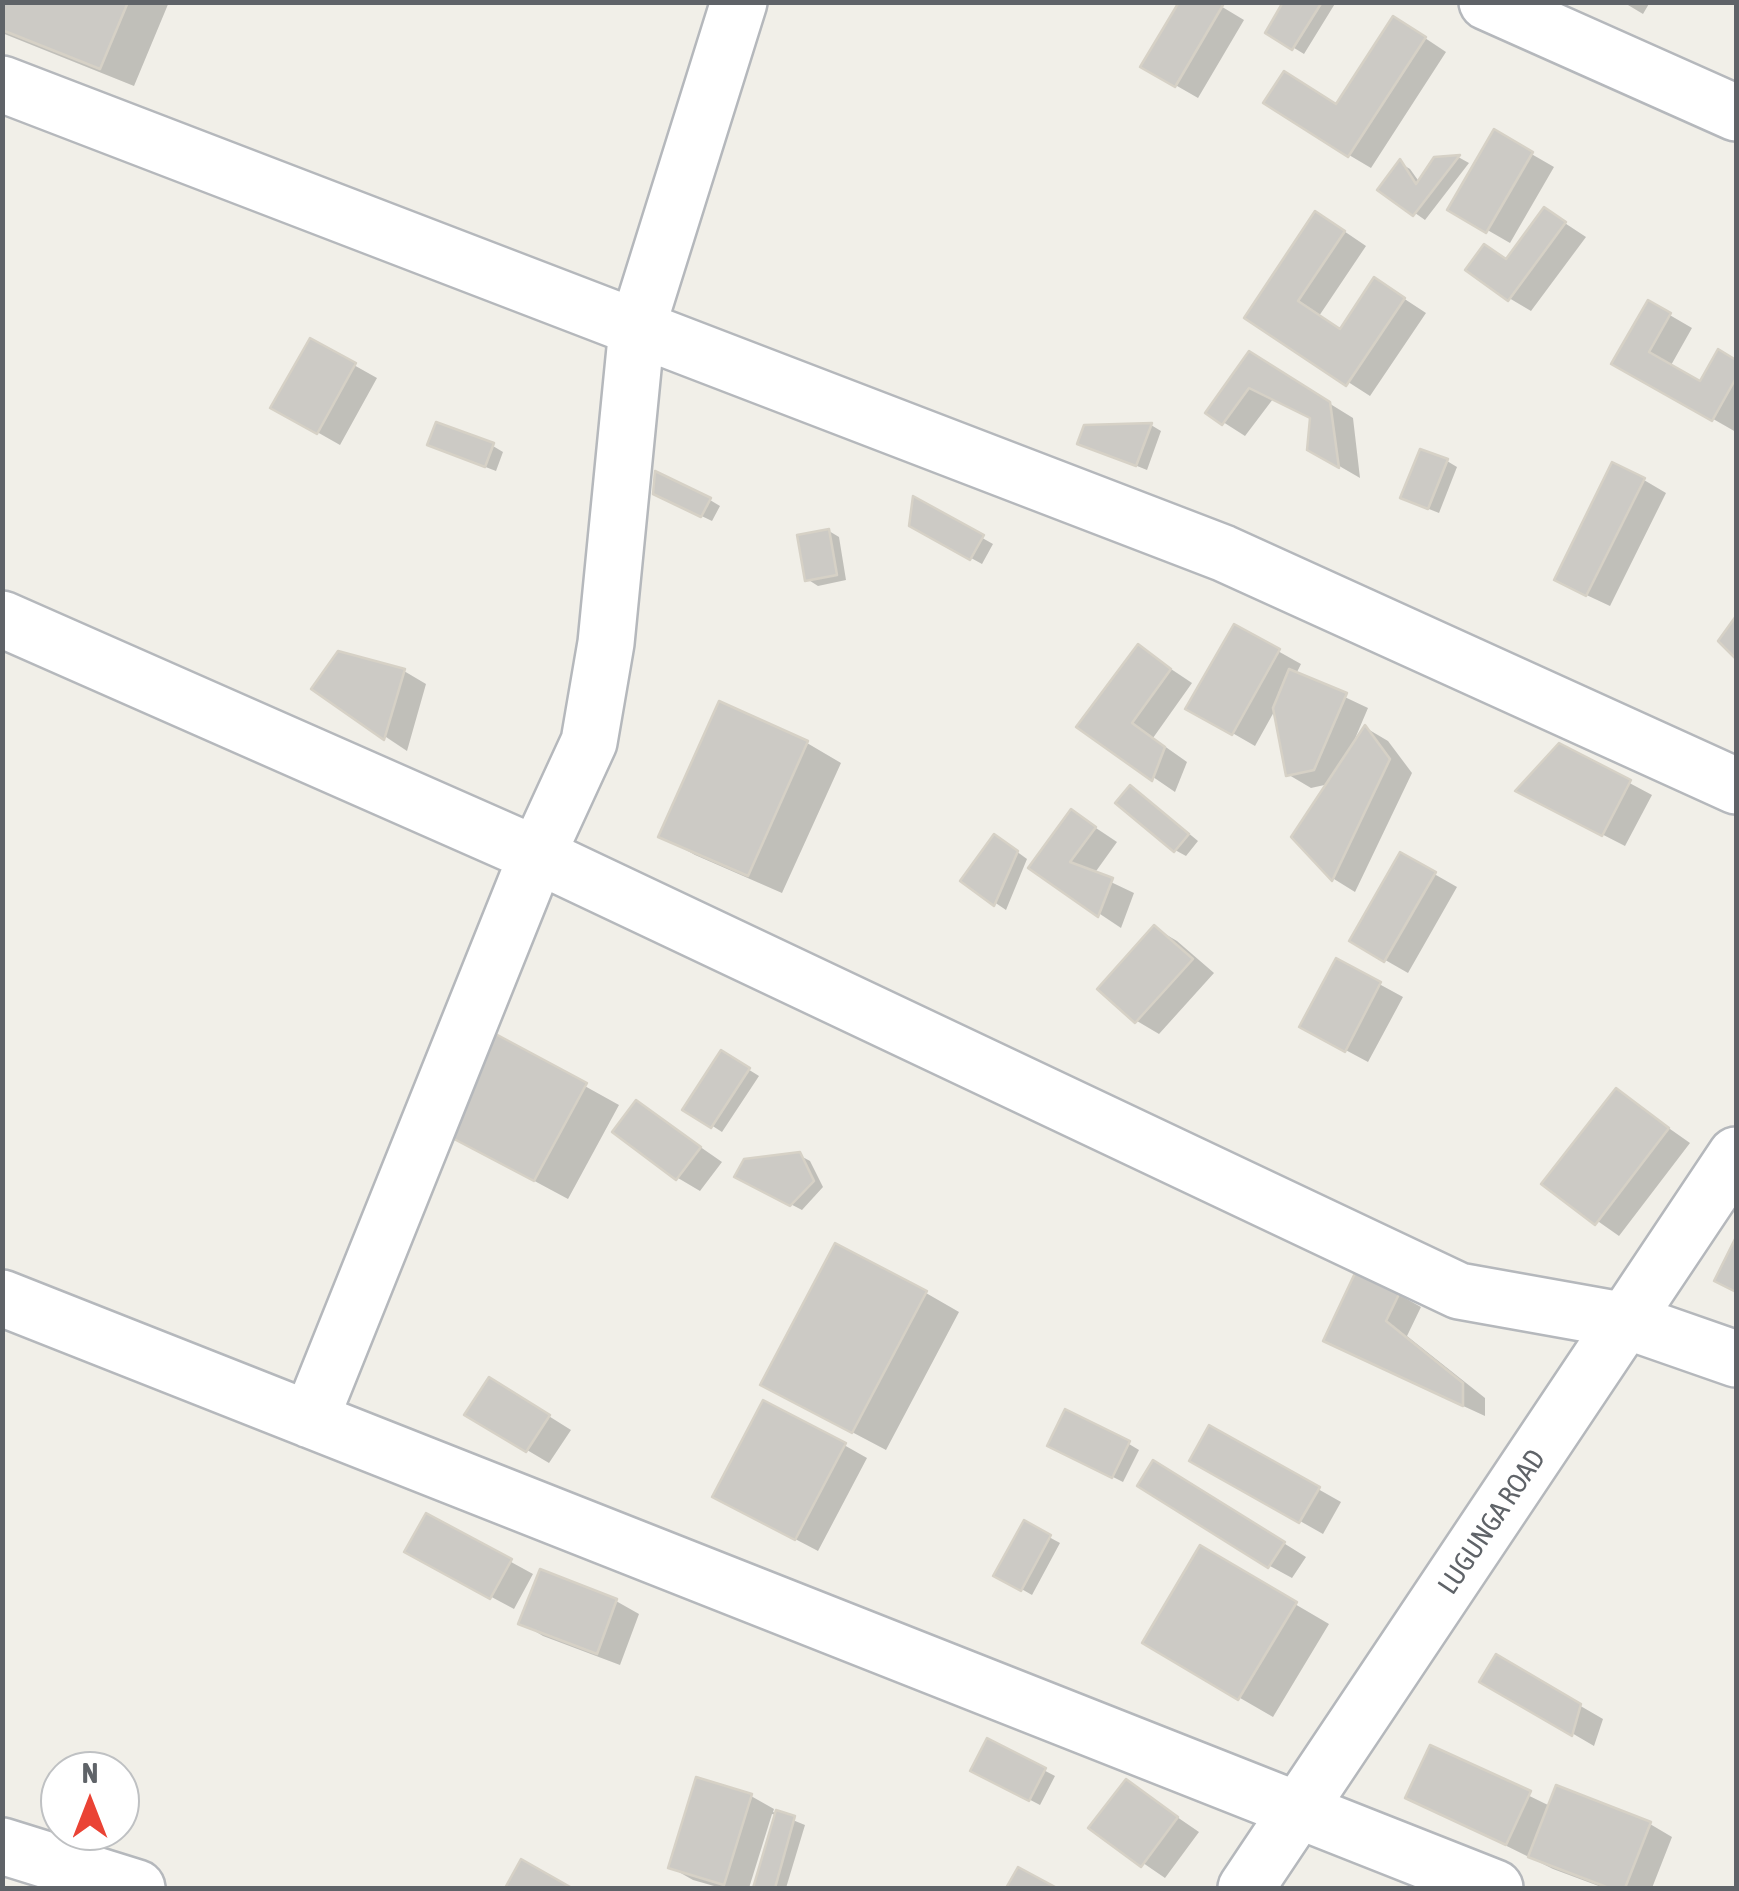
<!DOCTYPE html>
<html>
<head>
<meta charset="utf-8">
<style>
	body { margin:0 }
	#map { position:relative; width:1739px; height:1891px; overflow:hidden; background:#f1efe8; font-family:"Asap Condensed",sans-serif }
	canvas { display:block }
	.frame { position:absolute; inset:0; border:5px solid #5f6368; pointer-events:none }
	.north { position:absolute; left:40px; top:1751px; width:100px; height:100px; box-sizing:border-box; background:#fff; border:2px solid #bfc1c3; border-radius:50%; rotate:0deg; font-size:28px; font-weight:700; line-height:40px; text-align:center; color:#5f6368 }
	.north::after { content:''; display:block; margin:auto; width:35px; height:45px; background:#ea4335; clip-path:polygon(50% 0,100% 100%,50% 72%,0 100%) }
</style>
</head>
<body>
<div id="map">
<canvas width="1739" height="1891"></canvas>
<div class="frame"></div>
<div class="north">N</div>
</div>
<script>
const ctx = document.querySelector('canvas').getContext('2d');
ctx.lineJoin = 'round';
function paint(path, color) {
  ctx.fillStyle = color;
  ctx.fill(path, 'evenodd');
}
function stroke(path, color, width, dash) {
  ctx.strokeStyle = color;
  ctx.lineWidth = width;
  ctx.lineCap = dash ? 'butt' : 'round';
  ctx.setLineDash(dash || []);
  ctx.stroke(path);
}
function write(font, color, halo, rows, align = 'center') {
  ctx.font = font + ' "Asap Condensed",sans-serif';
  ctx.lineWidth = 10;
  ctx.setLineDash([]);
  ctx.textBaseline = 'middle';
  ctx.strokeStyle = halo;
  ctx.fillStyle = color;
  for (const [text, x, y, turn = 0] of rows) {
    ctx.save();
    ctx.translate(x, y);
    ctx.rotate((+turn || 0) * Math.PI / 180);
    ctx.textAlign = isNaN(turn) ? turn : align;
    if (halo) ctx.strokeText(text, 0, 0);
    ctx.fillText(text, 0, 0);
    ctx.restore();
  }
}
const shadow = new Path2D(`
	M 2,2 L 169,2 L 134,86 L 2,33 Z
	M 1214,2 L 1244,20 L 1198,98 L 1144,67 Z
	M 1286,2 L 1336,2 L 1304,54 L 1268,32 Z
	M 1623,2 L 1650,2 L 1643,14 Z
	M 1416,32 L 1446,52 L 1371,168 L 1349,155 L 1337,107 Z
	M 1495,133 L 1554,167 L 1510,243 L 1451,209 Z
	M 1460,158 L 1469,163 L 1425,220 L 1381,189 L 1400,163 L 1410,169 L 1420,183 L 1436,159 Z
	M 1545,210 L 1586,237 L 1531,311 L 1509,298 Z
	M 1338,227 L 1366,246 L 1319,316 L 1342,331 L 1397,294 L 1426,313 L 1370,396 L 1247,317 Z
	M 1649,303 L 1692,328 L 1670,367 L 1700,384 L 1719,352 L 1736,363 L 1736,432 L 1615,363 Z
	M 311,341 L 377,378 L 340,445 L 273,407 Z
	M 1272,368 L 1353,418 L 1360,478 L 1310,449 L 1312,419 L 1273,399 L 1245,436 L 1209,413 Z
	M 1151,425 L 1161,431 L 1147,470 L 1080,443 Z
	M 493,446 L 503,452 L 496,471 L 441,450 Z
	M 1447,461 L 1457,467 L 1439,513 L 1414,503 Z
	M 1644,480 L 1666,493 L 1610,606 L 1580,592 Z
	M 666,499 L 710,500 L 720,506 L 712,521 Z
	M 915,500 L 993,544 L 982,564 L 911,525 Z
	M 829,531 L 839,537 L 846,580 L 818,586 L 807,579 Z
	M 1235,627 L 1301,664 L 1296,674 L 1368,708 L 1354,741 L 1357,742 L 1366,728 L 1388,741 L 1412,773 L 1355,892 L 1334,879 L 1294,837 L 1329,784 L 1311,788 L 1289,775 L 1275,710 L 1255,746 L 1189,708 Z
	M 1138,647 L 1192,683 L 1153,738 L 1187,762 L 1175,792 L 1080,727 Z
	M 404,671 L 426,684 L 407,751 L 314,689 Z
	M 720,705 L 807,743 L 841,763 L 782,893 L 695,855 L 661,836 Z
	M 1560,746 L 1652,795 L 1625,846 L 1541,803 Z
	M 1141,794 L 1198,841 L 1186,856 L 1175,850 Z
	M 1072,812 L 1117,842 L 1094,874 L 1134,893 L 1121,928 L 1031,868 Z
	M 1005,843 L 1027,859 L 1006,910 L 963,881 Z
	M 1401,855 L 1457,887 L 1408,973 L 1352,941 Z
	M 1155,928 L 1177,941 L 1214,973 L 1159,1034 L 1137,1021 Z
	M 1337,961 L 1403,997 L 1368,1062 L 1325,1039 Z
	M 491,1034 L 619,1105 L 568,1199 L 473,1148 Z
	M 722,1053 L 759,1076 L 722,1132 L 686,1109 Z
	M 1616,1091 L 1690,1143 L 1619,1236 L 1545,1184 Z
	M 637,1103 L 722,1162 L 700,1191 L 678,1178 Z
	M 799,1155 L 810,1161 L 823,1187 L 802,1210 L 748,1182 Z
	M 926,1293 L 959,1312 L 886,1450 L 797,1403 Z
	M 1398,1294 L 1421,1307 L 1407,1336 L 1485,1398 L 1485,1416 L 1348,1353 Z
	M 512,1393 L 571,1430 L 549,1463 L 527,1450 Z
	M 1210,1428 L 1341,1502 L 1323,1534 L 1192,1460 Z
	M 1129,1444 L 1139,1450 L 1123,1482 L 1061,1451 Z
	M 844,1445 L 867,1458 L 818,1551 L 738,1509 Z
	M 1176,1476 L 1306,1557 L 1292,1578 L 1270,1566 Z
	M 427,1516 L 533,1574 L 514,1609 L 430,1564 Z
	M 1025,1524 L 1060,1543 L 1032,1595 L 997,1575 Z
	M 1201,1549 L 1329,1624 L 1273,1717 L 1145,1643 Z
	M 541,1572 L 616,1601 L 639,1614 L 620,1665 L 543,1636 L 521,1623 Z
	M 1496,1657 L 1603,1719 L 1594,1746 L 1483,1681 Z
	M 988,1741 L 1055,1776 L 1040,1805 L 973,1770 Z
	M 1431,1748 L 1550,1806 L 1650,1824 L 1672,1837 L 1652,1888 L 1604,1888 L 1553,1869 L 1408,1797 Z
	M 1126,1782 L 1199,1832 L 1165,1878 L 1092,1828 Z
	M 751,1796 L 774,1809 L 773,1812 L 805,1825 L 786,1888 L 755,1888 L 777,1815 L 772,1814 L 749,1888 L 721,1888 L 693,1880 L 670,1867 Z`);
const building = new Path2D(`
	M 2,2 L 128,2 L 100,69 L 2,30 Z
	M 1179,2 L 1218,2 L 1223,5 L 1175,87 L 1140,67 Z
	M 1283,2 L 1322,2 L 1292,50 L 1265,33 Z
	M 1393,16 L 1426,37 L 1348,157 L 1263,103 L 1284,71 L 1336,104 Z
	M 1494,129 L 1533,152 L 1486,233 L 1447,210 Z
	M 1460,155 L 1413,216 L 1377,190 L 1400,159 L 1416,184 L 1434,157 Z
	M 1544,207 L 1566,222 L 1508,301 L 1465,270 L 1484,244 L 1506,259 Z
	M 1315,211 L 1345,231 L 1298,301 L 1340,329 L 1374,277 L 1405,298 L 1346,386 L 1244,318 Z
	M 1648,300 L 1671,313 L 1649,352 L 1700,381 L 1718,349 L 1736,360 L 1736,378 L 1712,421 L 1611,364 Z
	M 310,338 L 356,363 L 317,434 L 270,408 Z
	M 1249,351 L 1330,402 L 1339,468 L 1307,450 L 1310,418 L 1249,388 L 1222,425 L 1205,413 Z
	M 436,422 L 494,443 L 485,467 L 427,445 Z
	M 1152,423 L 1136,466 L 1077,444 L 1084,425 Z
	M 1420,449 L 1448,459 L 1428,509 L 1400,498 Z
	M 1612,462 L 1645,478 L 1586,596 L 1554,580 Z
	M 655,471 L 711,498 L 701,517 L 653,494 Z
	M 913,496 L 984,535 L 970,560 L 909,526 Z
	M 829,529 L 837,575 L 805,581 L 797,535 Z
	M 1736,616 L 1736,659 L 1718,641 Z
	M 1234,624 L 1280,649 L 1232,735 L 1185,709 Z
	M 1138,644 L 1171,669 L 1132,723 L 1165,747 L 1152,781 L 1076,727 Z
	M 338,651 L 405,669 L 384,740 L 311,689 Z
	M 1289,669 L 1347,693 L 1314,770 L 1286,776 L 1273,708 Z
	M 719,701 L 808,741 L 748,876 L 658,837 Z
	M 1365,725 L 1390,759 L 1332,881 L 1291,837 Z
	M 1559,743 L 1631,780 L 1602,836 L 1515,791 Z
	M 1130,785 L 1189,834 L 1174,852 L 1115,803 Z
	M 1071,809 L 1096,827 L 1070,862 L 1113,878 L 1098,917 L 1028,868 Z
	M 994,834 L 1018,851 L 994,906 L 960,881 Z
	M 1400,852 L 1436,872 L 1384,962 L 1349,941 Z
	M 1154,925 L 1193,959 L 1135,1023 L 1097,989 Z
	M 1336,958 L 1381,982 L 1345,1052 L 1299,1027 Z
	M 490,1031 L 587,1083 L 534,1181 L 437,1130 Z
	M 721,1050 L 750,1068 L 711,1128 L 682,1110 Z
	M 1616,1088 L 1669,1128 L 1595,1225 L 1541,1184 Z
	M 636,1100 L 701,1147 L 676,1180 L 612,1132 Z
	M 800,1152 L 814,1181 L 790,1206 L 734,1177 L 744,1159 Z
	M 1736,1237 L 1736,1292 L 1714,1281 Z
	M 835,1243 L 927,1291 L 852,1433 L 760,1385 Z
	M 1356,1271 L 1400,1292 L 1386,1321 L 1463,1383 L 1463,1406 L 1323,1341 Z
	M 489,1377 L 550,1415 L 526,1452 L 464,1415 Z
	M 763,1400 L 846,1443 L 795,1540 L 712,1497 Z
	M 1065,1409 L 1130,1441 L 1112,1478 L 1047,1446 Z
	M 1209,1425 L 1320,1487 L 1299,1523 L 1189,1461 Z
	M 1153,1460 L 1285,1542 L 1268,1568 L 1137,1486 Z
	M 426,1513 L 512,1559 L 490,1599 L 404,1552 Z
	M 1024,1520 L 1051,1535 L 1021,1591 L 993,1576 Z
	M 1200,1545 L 1297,1602 L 1238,1700 L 1142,1643 Z
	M 540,1569 L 617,1599 L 597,1654 L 518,1624 Z
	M 1496,1654 L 1581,1704 L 1572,1736 L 1479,1682 Z
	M 987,1738 L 1046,1768 L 1029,1801 L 970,1771 Z
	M 1430,1745 L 1531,1791 L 1506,1845 L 1405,1798 Z
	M 696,1777 L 752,1794 L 724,1885 L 668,1868 Z
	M 1126,1779 L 1178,1817 L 1141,1867 L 1088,1828 Z
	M 1556,1785 L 1651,1822 L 1625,1888 L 1609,1888 L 1528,1857 Z
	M 776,1810 L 795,1816 L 775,1888 L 753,1888 Z
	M 521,1859 L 572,1888 L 505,1888 Z
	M 1018,1867 L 1057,1888 L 1006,1888 Z`);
const minor = new Path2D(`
	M 1487,2 L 1736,113
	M 2,84 L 1223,553 L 1736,786
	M 2,619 L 537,855 L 1459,1291 L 1627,1321 L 1736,1359
	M 2,1298 L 1495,1888
	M 310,1420 L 537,855 L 589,742 L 606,643 L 637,328 L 739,2
	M 2,1846 L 137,1888`);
const tertiary = new Path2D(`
	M 1246,1888 L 1736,1155`);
const streetNames = [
	["LUGUNGA ROAD",1492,1522,-56]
];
paint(shadow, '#0003');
paint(building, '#cccac5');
stroke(building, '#d6d1c6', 2.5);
stroke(minor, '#b5b8bc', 60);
stroke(tertiary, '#b5b8bc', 60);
stroke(minor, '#fff', 55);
stroke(tertiary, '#fff', 55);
write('28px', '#5f6368', '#fff', streetNames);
</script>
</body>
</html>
